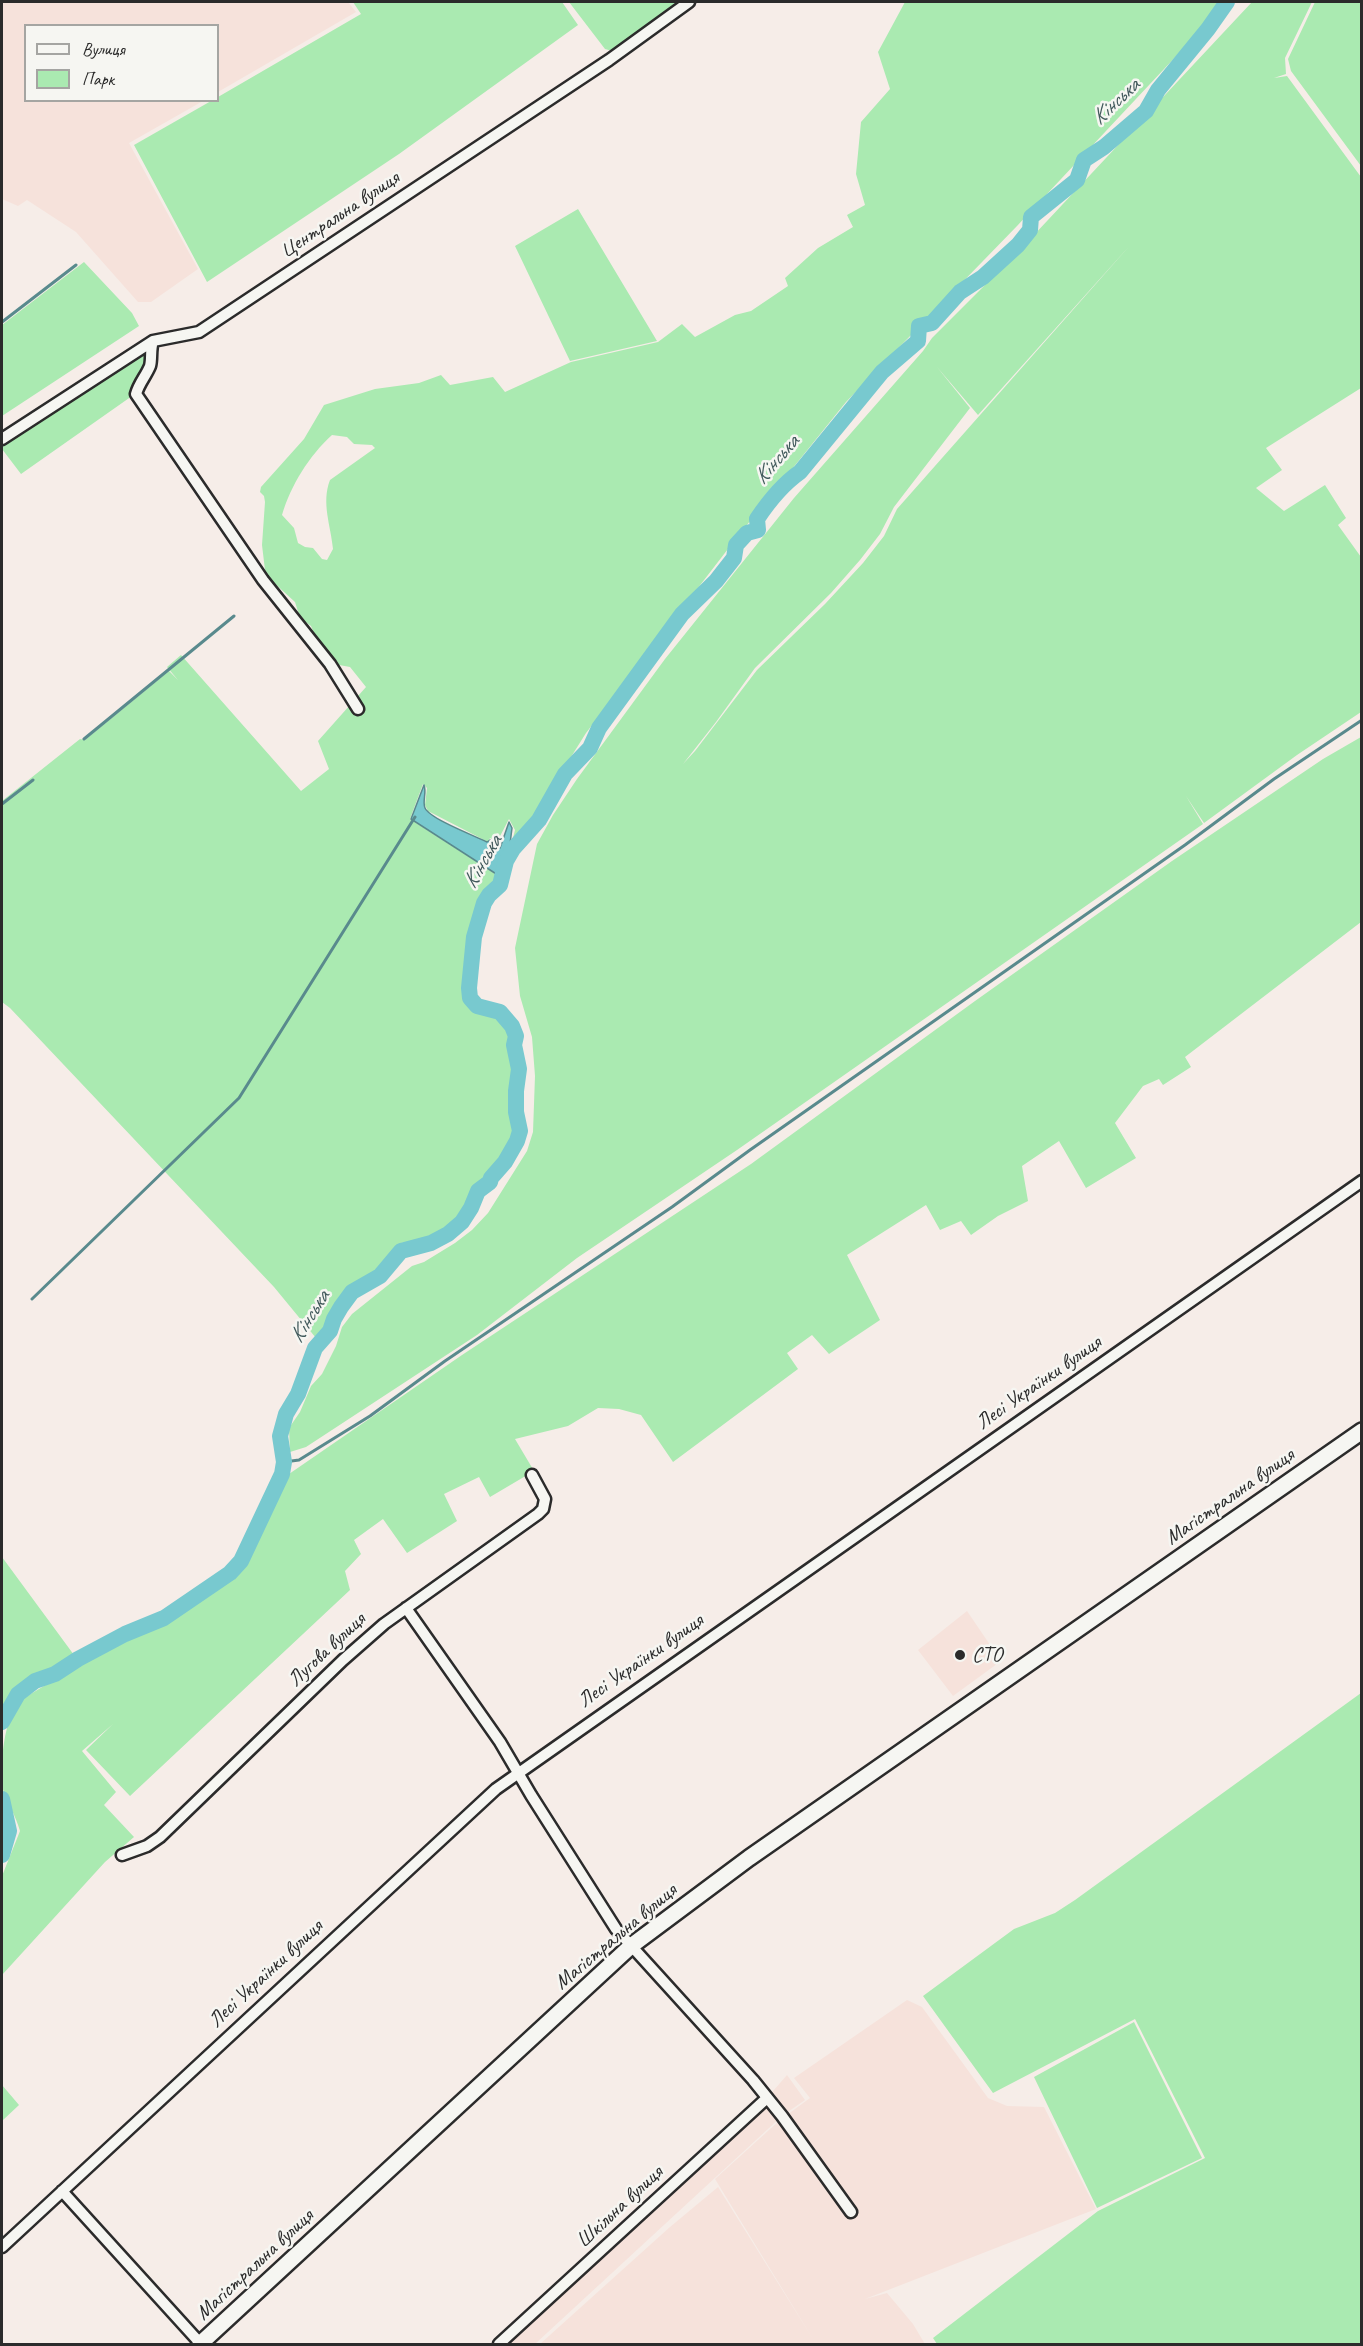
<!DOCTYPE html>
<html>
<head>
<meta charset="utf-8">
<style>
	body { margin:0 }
	#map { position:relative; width:1363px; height:2346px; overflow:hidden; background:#f6ede8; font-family:Caveat,sans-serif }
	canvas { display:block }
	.frame { position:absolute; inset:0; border:3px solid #2b2b2b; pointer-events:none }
	.legend { position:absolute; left:24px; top:24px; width:195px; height:78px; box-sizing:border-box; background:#f6f6f2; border:2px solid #a5a5a2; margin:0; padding:8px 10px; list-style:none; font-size:18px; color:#2b2b2b }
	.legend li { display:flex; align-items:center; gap:12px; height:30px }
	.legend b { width:30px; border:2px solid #a5a5a2 }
</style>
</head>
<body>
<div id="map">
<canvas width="1363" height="2346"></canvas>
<div class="frame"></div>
<ul class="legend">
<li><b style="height:8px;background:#f6f6f2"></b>Вулиця</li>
<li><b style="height:16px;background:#aaeab1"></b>Парк</li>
</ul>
</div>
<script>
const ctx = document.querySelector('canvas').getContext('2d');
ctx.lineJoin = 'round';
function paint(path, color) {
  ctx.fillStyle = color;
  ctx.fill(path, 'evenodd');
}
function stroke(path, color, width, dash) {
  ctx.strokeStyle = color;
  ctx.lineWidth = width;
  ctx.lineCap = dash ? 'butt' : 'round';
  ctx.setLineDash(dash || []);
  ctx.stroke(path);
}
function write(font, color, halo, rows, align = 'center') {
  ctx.font = font + ' Caveat,sans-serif';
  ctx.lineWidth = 5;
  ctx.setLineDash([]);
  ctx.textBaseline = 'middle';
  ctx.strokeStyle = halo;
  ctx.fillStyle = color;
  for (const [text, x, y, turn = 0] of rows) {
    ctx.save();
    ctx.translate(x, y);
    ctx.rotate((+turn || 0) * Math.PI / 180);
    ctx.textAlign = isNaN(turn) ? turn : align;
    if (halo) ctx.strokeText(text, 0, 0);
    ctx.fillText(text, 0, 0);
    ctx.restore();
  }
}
const built = new Path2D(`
	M 2,2 L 348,2 L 356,12 L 218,92 L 218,26 L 26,26 L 26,100 L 203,101 L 129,143 L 198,269 L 151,302 L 138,302 L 76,232 L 27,200 L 18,206 L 2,199 Z
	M 967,1611 L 1001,1661 L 953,1696 L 918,1650 Z
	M 907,2000 L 922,2007 L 988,2098 L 1007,2106 L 1044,2107 L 1096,2209 L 865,2299 L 887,2293 L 913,2324 L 925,2344 L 540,2344 L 670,2227 L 718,2187 L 813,2339 L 715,2179 L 780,2120 L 810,2098 L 794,2078 Z
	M 787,2075 L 805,2100 L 782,2116 L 535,2344 L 499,2344 L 767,2098 Z`);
const green = new Path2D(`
	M 353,2 L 562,2 L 578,25 L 399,154 L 207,282 L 134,145 L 211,101 L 218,100 L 218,97 L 361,14 Z
	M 569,2 L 680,2 L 612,51 L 605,49 Z
	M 905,2 L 1225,2 L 1209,25 L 1194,37 L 1017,226 L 846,402 L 738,536 L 586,733 L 524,832 L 512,842 L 515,830 L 509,819 L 497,842 L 490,838 L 488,842 L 428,811 L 425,805 L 427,788 L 423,784 L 410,819 L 500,877 L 499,882 C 494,885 488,889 485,894 C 472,912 460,977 467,999 C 468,1003 471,1007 474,1011 L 503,1019 L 510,1033 L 514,1072 L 514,1139 L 511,1146 L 474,1190 L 468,1208 L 451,1227 L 429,1239 L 401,1243 L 374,1273 L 353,1288 L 316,1338 L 274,1287 L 10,1008 L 2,1002 L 2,801 L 80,739 L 85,740 L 169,671 L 178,680 L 167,667 L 181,655 L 301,791 L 329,769 L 318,741 L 366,687 L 350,667 L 334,664 L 331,661 L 325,647 L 317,640 L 311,626 L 300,618 L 295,602 L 272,581 L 265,570 L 262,545 L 265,502 L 264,496 L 260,492 L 261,487 L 304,439 L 324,405 L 375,389 L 419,383 L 441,375 L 450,385 L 493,377 L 505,392 L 571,362 L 658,342 L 682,324 L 695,337 L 735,315 L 751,311 L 788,286 L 785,278 L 818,248 L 853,227 L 847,215 L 865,205 L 856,174 L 861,122 L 890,89 L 878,52 ZM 332,435 L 347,437 L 354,444 L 372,445 L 375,448 L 330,480 C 321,503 331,526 333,549 L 327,560 L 322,559 L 313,548 L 305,547 L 298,543 L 294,528 L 282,515 C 291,485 309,456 332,435 Z
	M 1252,2 L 1312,2 L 1285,58 L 1286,74 L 1274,78 L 1287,76 L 1361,177 L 1361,388 L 1266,448 L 1282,470 L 1256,488 L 1284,511 L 1325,485 L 1346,518 L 1338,525 L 1361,557 L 1361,712 L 1297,755 L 1204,823 L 1186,796 L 1203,824 L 737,1150 L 577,1258 L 477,1335 L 332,1430 L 306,1447 L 290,1452 L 289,1428 L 300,1412 L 311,1386 L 322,1374 L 336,1346 L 342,1327 L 352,1314 L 412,1266 L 424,1262 L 455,1243 L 472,1230 L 488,1213 L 527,1151 L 533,1132 L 535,1076 L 532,1037 L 520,996 L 515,948 L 537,844 L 553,815 L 577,779 L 665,659 L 794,498 L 923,351 L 932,338 L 1018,252 ZM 1132,243 L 897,509 L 884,536 L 863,563 L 825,604 L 757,670 L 695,751 L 683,764 L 716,722 L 755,668 L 831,593 L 860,560 L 880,534 L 894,507 L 970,408 L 937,367 L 978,415 Z
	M 1315,2 L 1361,2 L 1361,166 L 1291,71 L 1288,59 Z
	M 578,209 L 657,341 L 570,361 L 515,246 Z
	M 84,262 L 132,313 L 139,326 L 2,416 L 2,325 Z
	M 145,352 L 147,366 L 132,396 L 21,474 L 2,449 L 2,446 Z
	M 1361,737 L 1361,922 L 1185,1057 L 1191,1067 L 1163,1085 L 1159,1079 L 1143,1086 L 1115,1123 L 1136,1158 L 1086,1188 L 1059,1141 L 1022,1166 L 1028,1201 L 998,1216 L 971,1235 L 961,1221 L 940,1230 L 926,1205 L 847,1255 L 880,1320 L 829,1354 L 812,1335 L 787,1353 L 798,1369 L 673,1462 L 641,1415 L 619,1409 L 598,1408 L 568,1426 L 515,1439 L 534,1471 L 490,1497 L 479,1477 L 444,1494 L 457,1521 L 407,1553 L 383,1519 L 354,1540 L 361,1554 L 345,1571 L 350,1590 L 130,1796 L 86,1750 L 113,1724 L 82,1751 L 116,1792 L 104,1805 L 134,1837 L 105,1862 L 2,1975 L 2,1876 L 20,1831 C 16,1816 7,1802 2,1787 C 0,1763 4,1720 19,1701 L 107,1648 L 178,1617 L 212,1594 L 237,1573 L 253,1548 L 281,1486 L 289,1474 L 462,1355 L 751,1164 L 975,1001 L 1172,861 L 1323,759 Z
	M 2,1557 L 74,1655 L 17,1691 L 2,1713 Z
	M 1361,1693 L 1361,2344 L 937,2344 L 933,2338 L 1098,2211 L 1205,2158 L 1135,2019 L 993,2093 L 923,1996 L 1014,1929 L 1055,1913 L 1075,1900 Z
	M 1134,2022 L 1202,2158 L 1097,2208 L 1034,2077 Z
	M 2,2085 L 19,2105 L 2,2121 Z`);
const water = new Path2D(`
	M 424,785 C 427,793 422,801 425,808 C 430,819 475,836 487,842 L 490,840 L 500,848 L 509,822 L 512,828 L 510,844 L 515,842 L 520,846 L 509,860 L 504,879 L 411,819 Z`);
const stream = new Path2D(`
	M 2,322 L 76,265
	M 84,739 L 234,616
	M 2,804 L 33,780
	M 32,1299 L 239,1098 L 415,817
	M 284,1462 L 299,1460 L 370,1416 L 445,1361 L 672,1207 L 750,1150 L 1185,845 L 1274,779 L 1362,720`);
const river = new Path2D(`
	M 2,1722 L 18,1694 L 35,1681 L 55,1674 L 78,1659 L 125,1634 L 164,1618 L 230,1573 L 241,1561 L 282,1474 L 284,1462 L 280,1436 L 286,1414 L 298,1394 L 315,1348 L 330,1331 L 334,1319 L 341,1307 L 352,1292 L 380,1276 L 401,1251 L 431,1243 L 448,1234 L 462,1222 L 471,1208 L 478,1191 L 490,1182 L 491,1178 L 505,1162 L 517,1141 L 520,1131 L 516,1112 L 516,1091 L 519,1069 L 514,1045 L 516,1036 L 512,1026 L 500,1012 L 477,1006 L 470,998 L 469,988 L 474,937 L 484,903 L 489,895 L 500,885 L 506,861 L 513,849 L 539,820 L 565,774 L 590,748 L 599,728 L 682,614 L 716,581 L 734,558 L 736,545 L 747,533 L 758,530 L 757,519 C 769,501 783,484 800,472 L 882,372 L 918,341 L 919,326 L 932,323 L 960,292 L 983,277 L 1018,245 L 1030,230 L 1031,217 L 1077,180 L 1084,160 L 1104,147 L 1146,111 L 1158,90 L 1208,29 L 1227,2
	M 2,1799 L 9,1831 L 2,1855`);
const street = new Path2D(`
	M 153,341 C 150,350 152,359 150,366 C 146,376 139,383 136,394 L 263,580 L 330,664 L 358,709
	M 2,439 L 153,341 L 199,332 L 609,60 L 689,2
	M 406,1608 L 500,1742 L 531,1795 L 616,1929 L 753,2080 L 782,2116 L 851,2212
	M 122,1855 L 147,1846 L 160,1837 L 343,1660 L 384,1624 L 538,1514 L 543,1509 L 545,1499 L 532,1475
	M 62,2191 L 201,2344
	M 2,2247 L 496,1789 L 1362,1181
	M 499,2344 L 767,2098`);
const secondary = new Path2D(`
	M 200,2344 L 631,1946 L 749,1858 L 1362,1431`);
const markers = [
	[960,1655,6,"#2b2b2b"]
];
const streetNames = [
	["Центральна вулиця",340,215,-34],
	["Лесі Українки вулиця",1039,1383,-35],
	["Магістральна вулиця",1230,1497,-35],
	["Лугова вулиця",327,1650,-43],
	["Лесі Українки вулиця",641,1661,-35],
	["Магістральна вулиця",616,1937,-40],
	["Лесі Українки вулиця",266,1974,-43],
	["Шкільна вулиця",620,2207,-43],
	["Магістральна вулиця",255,2265,-43]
];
const poiNames = [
	["СТО",972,1655]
];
const waterNames = [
	["Кінська",1116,102,-43],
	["Кінська",777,460,-49],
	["Кінська",483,862,-60],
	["Кінська",310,1317,-58]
];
paint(built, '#f6e2db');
paint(green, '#aaeab1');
paint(water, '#78c9cf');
stroke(water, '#598a8d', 1.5);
stroke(stream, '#598a8d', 3);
stroke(river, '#78c9cf', 16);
stroke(street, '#2b2b2b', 15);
stroke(secondary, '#2b2b2b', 20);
stroke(street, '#f6f6f2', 10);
stroke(secondary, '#f6f6f2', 15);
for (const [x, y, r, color] of markers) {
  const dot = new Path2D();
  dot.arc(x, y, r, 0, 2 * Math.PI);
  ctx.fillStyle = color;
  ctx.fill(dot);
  stroke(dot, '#f6f6f2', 2);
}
write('21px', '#2b2b2b', '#f6f6f2', streetNames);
write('21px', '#2b2b2b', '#f6f6f2', poiNames, 'left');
write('italic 22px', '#425a5c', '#f6f6f2', waterNames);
</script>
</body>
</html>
